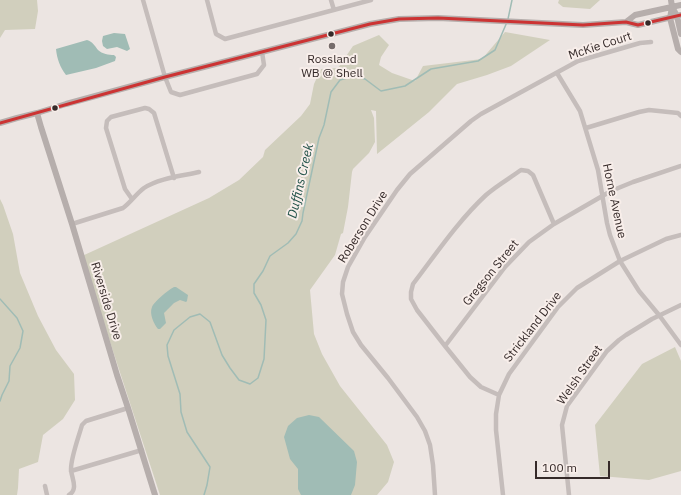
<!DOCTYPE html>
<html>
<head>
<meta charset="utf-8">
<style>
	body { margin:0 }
	#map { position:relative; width:681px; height:495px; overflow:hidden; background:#ece5e2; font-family:"IBM Plex Sans",sans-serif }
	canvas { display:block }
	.scale { position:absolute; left:535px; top:461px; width:75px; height:18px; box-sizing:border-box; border:2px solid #352a29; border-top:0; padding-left:5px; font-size:12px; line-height:14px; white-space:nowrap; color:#352a29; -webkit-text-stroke:3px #f8eeea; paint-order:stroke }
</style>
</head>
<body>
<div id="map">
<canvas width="681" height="495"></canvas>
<div class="scale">100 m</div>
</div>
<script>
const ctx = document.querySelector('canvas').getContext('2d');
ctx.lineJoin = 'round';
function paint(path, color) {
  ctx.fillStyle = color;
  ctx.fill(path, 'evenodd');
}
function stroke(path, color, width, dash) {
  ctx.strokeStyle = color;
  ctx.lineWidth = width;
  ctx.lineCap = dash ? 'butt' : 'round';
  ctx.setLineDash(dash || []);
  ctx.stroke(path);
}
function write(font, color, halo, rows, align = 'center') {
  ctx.font = font + ' "IBM Plex Sans",sans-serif';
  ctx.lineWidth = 4;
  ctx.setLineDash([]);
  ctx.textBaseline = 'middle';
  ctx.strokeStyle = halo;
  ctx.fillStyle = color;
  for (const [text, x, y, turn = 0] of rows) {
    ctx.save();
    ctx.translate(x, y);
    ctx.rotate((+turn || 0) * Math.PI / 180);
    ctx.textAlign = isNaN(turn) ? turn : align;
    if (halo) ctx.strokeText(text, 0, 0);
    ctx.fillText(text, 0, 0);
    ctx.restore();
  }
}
const green = new Path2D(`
	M 0,0 L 37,0 L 38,11 L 35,29 L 5,30 L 0,38 Z
	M 559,0 L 600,0 L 590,9 L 563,7 L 558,3 Z
	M 505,32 L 550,40 L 511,66 L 487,75 L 457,84 L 429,112 L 377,154 L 376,111 L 371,110 L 374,118 L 375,142 L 369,153 L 353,169 L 352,172 L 348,207 L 343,233 L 341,234 L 335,255 L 310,290 L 314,334 L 322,354 L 340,386 L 387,445 L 394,462 L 388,482 L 377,495 L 160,495 L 82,256 L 209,198 L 239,180 L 263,157 L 265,150 L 301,116 L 310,104 L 314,84 L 321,69 L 338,68 L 353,46 L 379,35 L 389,45 L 381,57 L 379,65 L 392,73 L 415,81 L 423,66 L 482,59 Z
	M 0,199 L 3,205 L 13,234 L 20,273 L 38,316 L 56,350 L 74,374 L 75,400 L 63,419 L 43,435 L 38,462 L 19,469 L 18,488 L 17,495 L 0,495 Z
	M 675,347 L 681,361 L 681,471 L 649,480 L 600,476 L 595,425 L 642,364 Z`);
const water = new Path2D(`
	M 114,33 L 125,34 L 130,49 L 127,51 L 117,47 L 107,49 L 103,46 L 102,41 L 103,36 Z
	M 87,40 C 93,42 94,45 98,50 C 102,54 109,55 114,55 L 116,57 L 115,61 L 96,68 L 66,75 C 60,67 57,59 56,49 Z
	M 174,287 L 176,287 L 188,295 L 187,301 L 186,302 L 180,300 L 174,303 L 164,313 L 166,323 L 160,329 L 158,329 C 154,324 149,314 152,307 C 154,302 168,290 174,287 Z
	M 309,415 L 319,417 L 354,451 L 357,462 L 355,485 L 351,495 L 301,495 L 298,489 L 298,469 L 290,459 L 284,437 L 288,426 L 297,418 Z`);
const stream = new Path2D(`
	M 508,19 L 512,0
	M 0,299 L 17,318 L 23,331 L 20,348 L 10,366 L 9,381 L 2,395 L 0,401
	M 204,495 L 207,485 L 210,467 L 187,432 L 181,412 L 180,394 L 168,356 L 167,345 L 174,330 L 190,317 L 200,314 L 210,322 L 222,355 L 230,368 L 239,380 L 250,384 L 258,378 L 264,359 L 266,320 L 261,305 L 254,293 L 254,284 L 263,271 L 270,256 L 288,243 L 296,234 L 302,221 L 303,213 L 319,138 L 324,125 L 331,92 L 340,80 L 354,76 L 365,79 L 381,91 L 405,86 L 431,69 L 478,61 L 495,50 L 507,22`);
const street = new Path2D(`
	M 143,0 L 165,77 L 171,92 L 180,95 L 257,74 L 264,65 L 262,52
	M 207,0 L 216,34 L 225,39 L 371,0
	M 331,0 L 334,10
	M 557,73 L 580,111 L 598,170 L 607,223 L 610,235 L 620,261 L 639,291 L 659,315 L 681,345
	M 586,128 L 639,112 L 649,110 L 678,113 L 681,116
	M 132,199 L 125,189 L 106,128 L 107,121 L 111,117 L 145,108 L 149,109 L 154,113 L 174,178
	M 72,224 L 123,208 C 131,202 136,194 144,188 C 159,178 182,176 199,172
	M 445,346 L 505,267 L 529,242 L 554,224 L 611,191 L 633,182 L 681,166
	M 499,395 L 481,387 L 470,377 L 445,346 L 417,310 L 411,299 L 411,292 L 413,284 C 436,254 458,221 486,195 C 496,186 510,178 521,170 L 528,171 L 533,175 L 554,224
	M 71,471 L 142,450
	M 45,486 L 47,495
	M 69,495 C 79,489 71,477 71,469 C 71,457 79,436 82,425 L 86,421 L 128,408
	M 435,495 L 433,465 L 430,445 L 425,431 L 417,417 L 388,378 L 361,345 L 353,332 L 347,314 L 342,294 L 343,282 L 348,267 L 365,237 L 397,190 L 410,174 L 471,121 L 481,114 L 578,61 L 640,43 L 651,42
	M 503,495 L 496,430 L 496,414 L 499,395 L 509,374 L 558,307 L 577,288 L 620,261 L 666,239 L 681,235
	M 569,495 L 562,425 L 567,406 L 607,351 L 619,340 L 626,335 L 652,319 L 681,305`);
const secondary = new Path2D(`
	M 671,0 L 672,7 L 677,16 L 681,34
	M 672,7 L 670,18 L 678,49 L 681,52
	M 626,22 L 635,15 L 681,5
	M 37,113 L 41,127 L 72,224 L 117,375 L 128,408 L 155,495
	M 0,123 L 17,118 L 37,113 L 66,104 L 165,77 L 370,24 L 399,19 L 438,18 L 583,25 L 626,22 L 638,25 L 681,15`);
const bus1 = new Path2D(`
	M 0,123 L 165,77 L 370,24 L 399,19 L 438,18 L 583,25 L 626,22 L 638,25 L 681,15`);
const markers = [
	[648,23,3.5,"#352a29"],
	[331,34,3.5,"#352a29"],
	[332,46,4,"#756b6a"],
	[55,108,3.5,"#352a29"]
];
const streetNames = [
	["McKie Court",600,46,-18],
	["Horne Avenue",614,201,78],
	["Roberson Drive",363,227,-58],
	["Gregson Street",491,273,-51],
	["Riverside Drive",106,301,73],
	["Strickland Drive",533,327,-52],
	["Welsh Street",580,375,-55]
];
const poiNames = [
	["Rossland",332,60],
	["WB @ Shell",332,74]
];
const waterNames = [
	["Duffins Creek",301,181,-77]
];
paint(green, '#d1cfbd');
paint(water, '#a0bcb5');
stroke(stream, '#a0bcb5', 1.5);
stroke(street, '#c5bdbb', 4.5);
stroke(secondary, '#b6aeac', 6);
stroke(bus1, '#c33', 3);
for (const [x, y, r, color] of markers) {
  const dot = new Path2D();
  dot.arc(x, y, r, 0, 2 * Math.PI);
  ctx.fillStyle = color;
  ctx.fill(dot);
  stroke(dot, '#f8eeea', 1.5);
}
write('12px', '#352a29', '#f8eeea', streetNames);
write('12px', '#352a29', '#f8eeea', poiNames);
write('italic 13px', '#23534a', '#f8eeea', waterNames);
</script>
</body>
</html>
